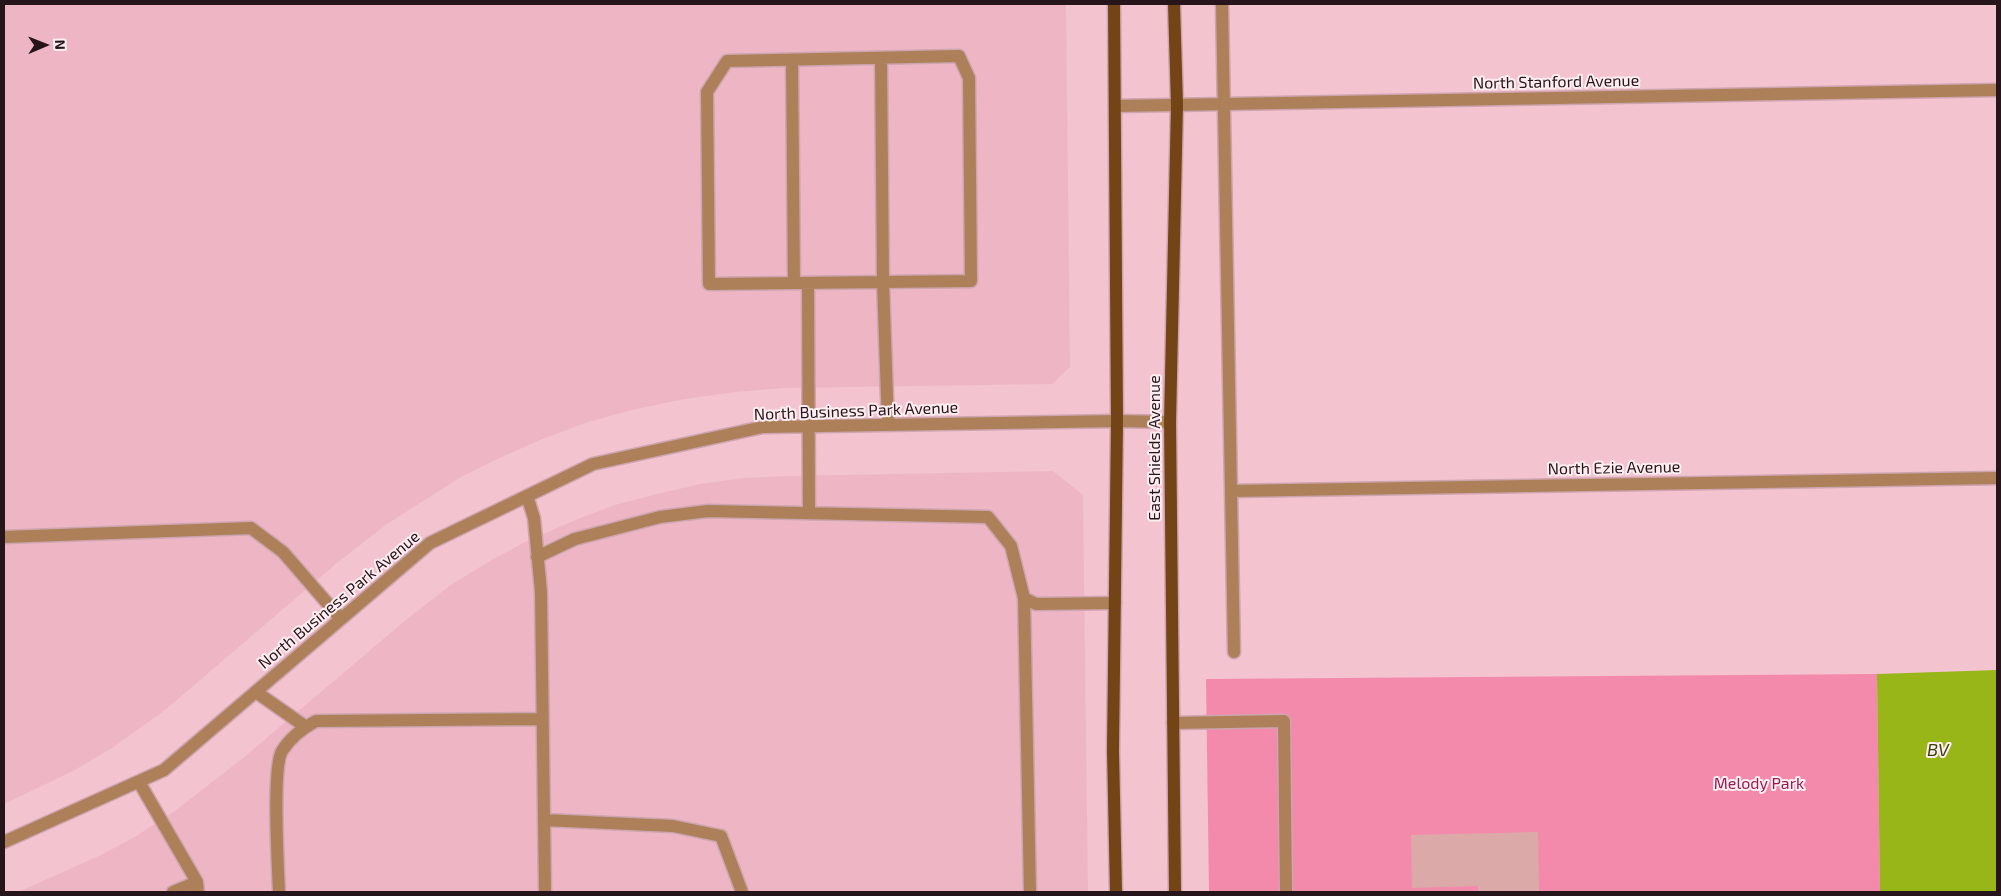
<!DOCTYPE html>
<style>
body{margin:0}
#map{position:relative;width:2001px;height:896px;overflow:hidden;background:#f3c3d0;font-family:"Exo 2",sans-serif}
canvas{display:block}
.frame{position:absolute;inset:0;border:5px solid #26151a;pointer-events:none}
.north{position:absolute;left:20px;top:20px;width:50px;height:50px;-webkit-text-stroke:4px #feeef2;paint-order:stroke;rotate:89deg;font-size:14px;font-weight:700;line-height:20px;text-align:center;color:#26151a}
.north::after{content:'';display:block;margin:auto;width:18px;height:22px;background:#26151a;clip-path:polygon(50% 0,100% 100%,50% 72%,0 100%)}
</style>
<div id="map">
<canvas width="2001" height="896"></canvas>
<div class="frame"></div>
<div class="north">N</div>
</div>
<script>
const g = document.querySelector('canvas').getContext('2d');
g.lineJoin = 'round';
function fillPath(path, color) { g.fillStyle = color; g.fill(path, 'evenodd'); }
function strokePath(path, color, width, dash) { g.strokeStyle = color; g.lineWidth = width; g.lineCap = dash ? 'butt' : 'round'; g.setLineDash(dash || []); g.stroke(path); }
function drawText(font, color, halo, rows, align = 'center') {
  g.font = font + ' "Exo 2",sans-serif'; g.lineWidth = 4; g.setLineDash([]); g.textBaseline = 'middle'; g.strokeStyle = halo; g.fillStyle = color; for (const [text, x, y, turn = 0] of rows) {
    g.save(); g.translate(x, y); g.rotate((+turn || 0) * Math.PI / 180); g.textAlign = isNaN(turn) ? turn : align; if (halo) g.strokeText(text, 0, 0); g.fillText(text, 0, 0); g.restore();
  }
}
fillPath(new Path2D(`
 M4,4H1066L1070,367L1052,384L785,388L735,392L685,399L636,409L588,422L540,440L495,460L461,477L387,524L337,563L165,710L112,748L73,771L4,804Z
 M1053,471L1083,495L1088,892H18L99,856L133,838L175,811L243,758L407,619L451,585L488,562L527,541L573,521L615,505L657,494L700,484L744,478L788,476Z`), '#eeb6c5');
fillPath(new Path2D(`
 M1877,674L1880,892H1209L1206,679Z`), '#f48aab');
fillPath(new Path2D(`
 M1997,670V892H1880L1877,674Z`), '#98b617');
fillPath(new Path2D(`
 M1538,832L1539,892H1478V886L1412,888L1411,835Z`), '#dbaaa8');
const minor = new Path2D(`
 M1222,4L1234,652
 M959,56L969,78L971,281L709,284L707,92L727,61Z
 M881,58L883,282L888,425
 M792,60L794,283
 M1116,106L1997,90
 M808,283L809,513
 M1232,491L1997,478
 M527,496L534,518L541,592L545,892
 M4,537L251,528L283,552L341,619
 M537,557L575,539L660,517L708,511L988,517L1011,546L1024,598L1036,604L1115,603
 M1024,598L1030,892
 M256,692L306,727
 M1173,723L1284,721L1286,892
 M139,782L197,882L198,892
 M544,820L673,826L721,836L742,892
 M4,842L164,770L430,543L593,464L763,427L1117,421L1170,422
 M173,892L197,882
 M279,892C278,867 272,768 282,751C290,738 303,728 316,721L542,719`);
const major = new Path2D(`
 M1114,4L1117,421L1113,750L1116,892
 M1174,4L1177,105L1170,422L1175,892`);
strokePath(minor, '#cea4af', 15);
strokePath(major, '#cea4af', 15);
strokePath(minor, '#ad805a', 12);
strokePath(major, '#724416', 12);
drawText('16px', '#26151a', '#feeef2', [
 ["North Stanford Avenue",1556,82,-1],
 ["North Business Park Avenue",856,411,-2],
 ["East Shields Avenue",1155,448,-90],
 ["North Ezie Avenue",1614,468,-1],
 ["North Business Park Avenue",339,600,-40]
]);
drawText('16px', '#961d50', '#feeef2', [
 ["Melody Park",1759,784]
]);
drawText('italic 18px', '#364208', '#feeef2', [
 ["BV",1938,750]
]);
</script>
